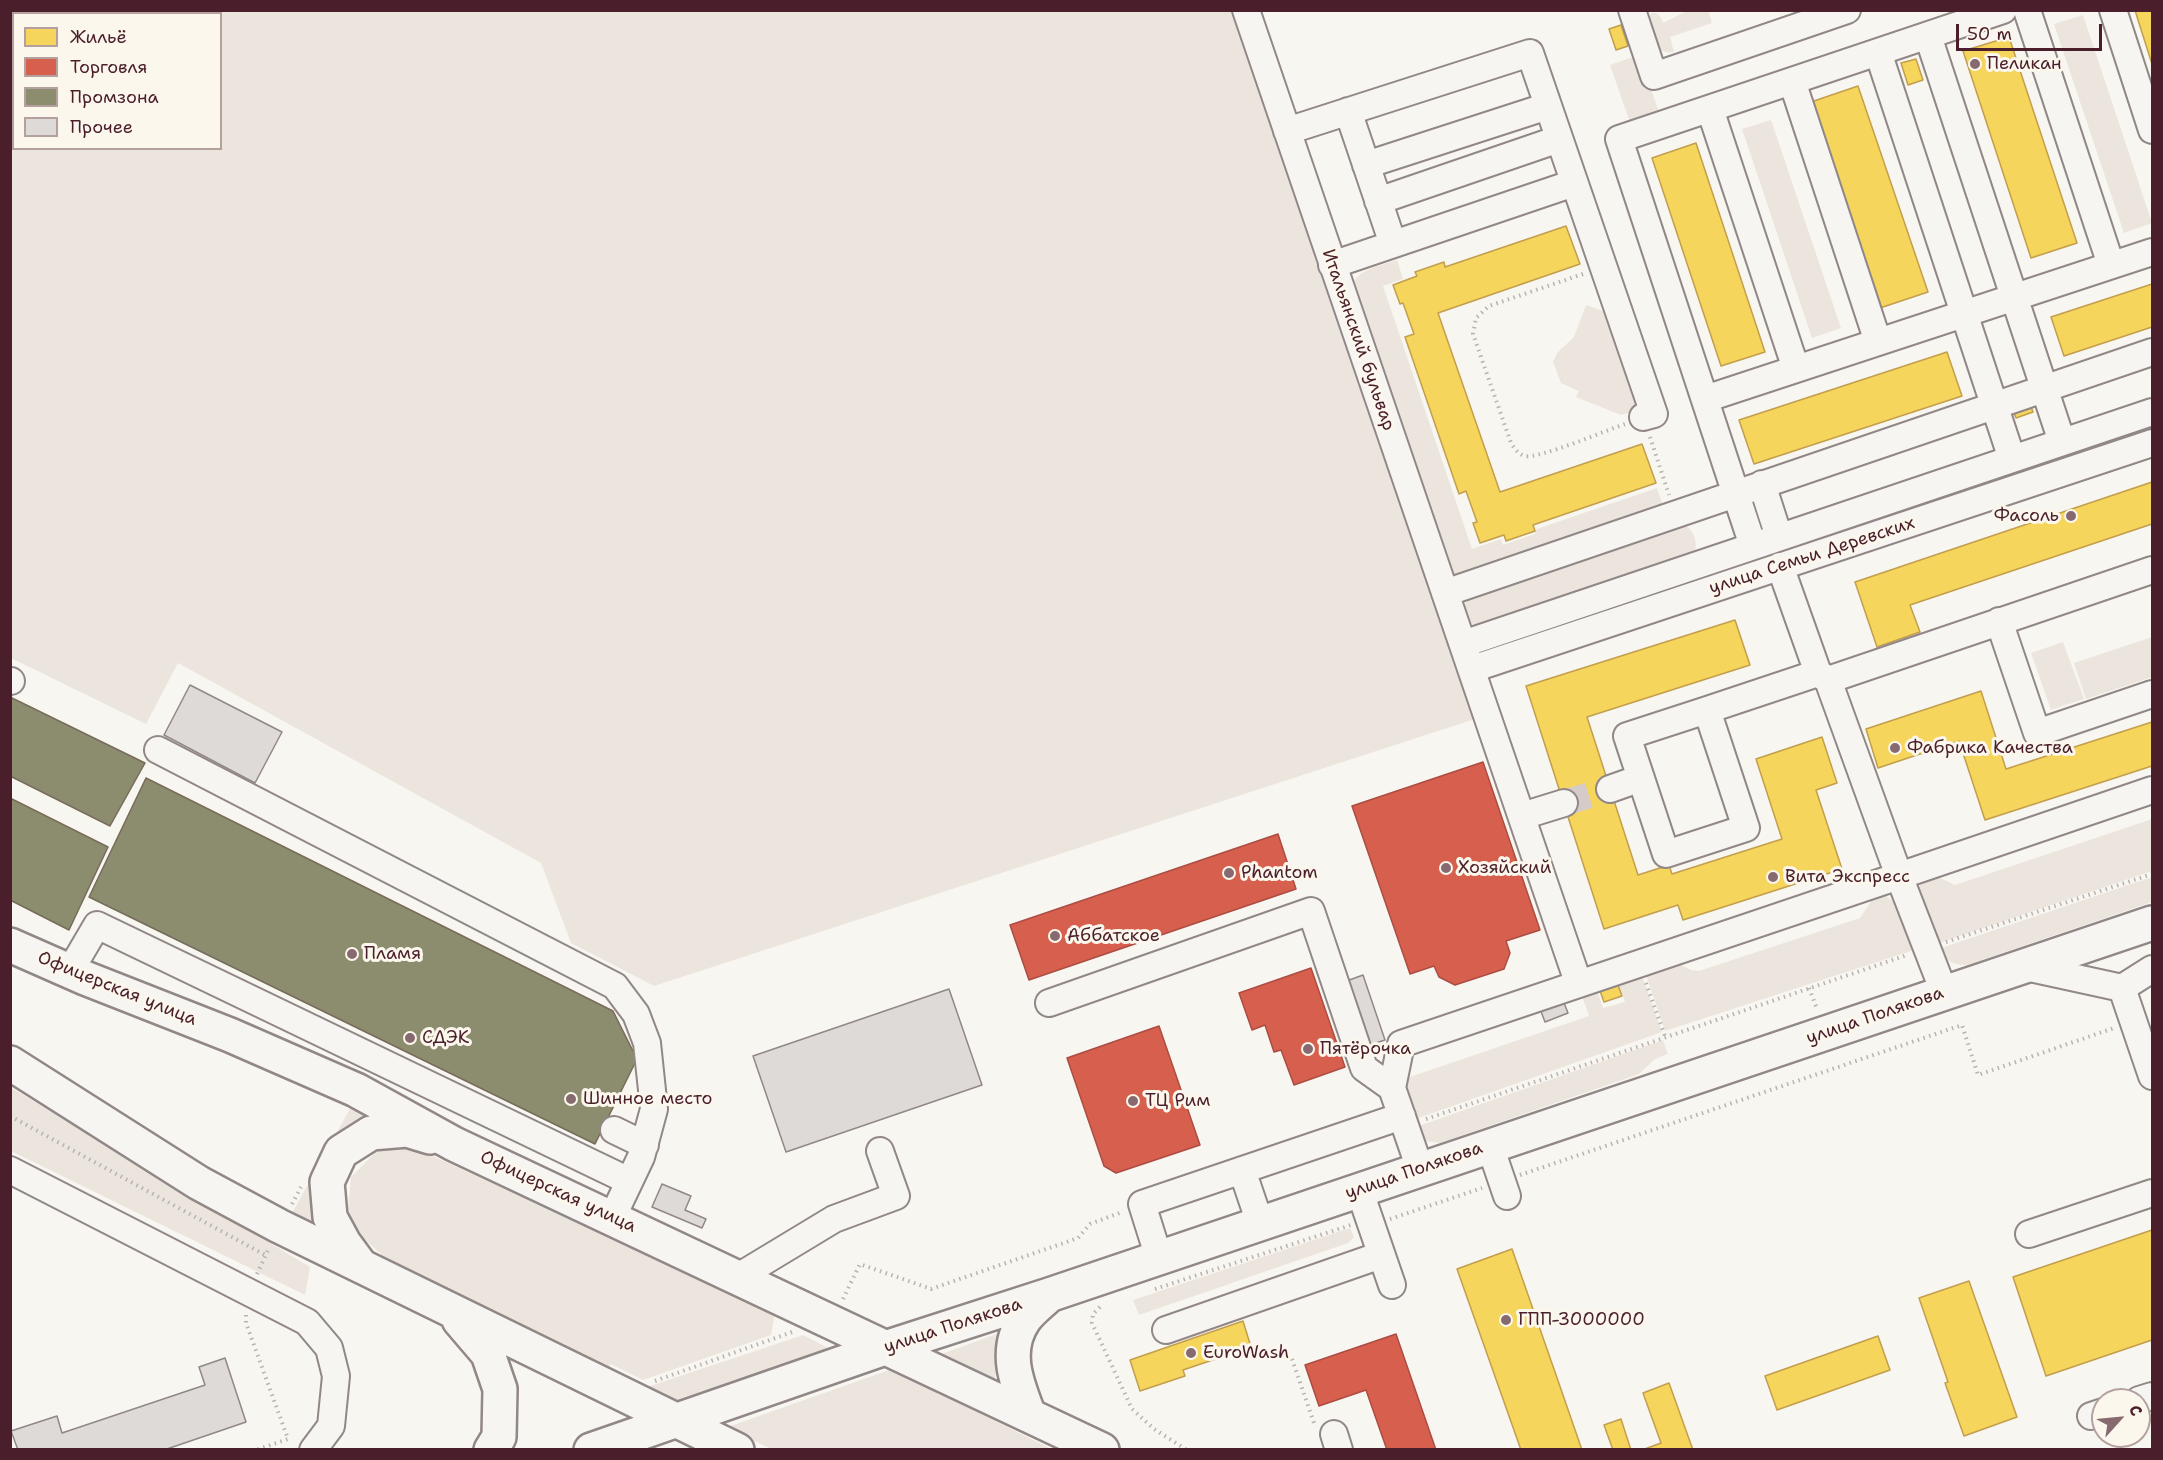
<!DOCTYPE html>
<meta charset="utf-8">
<style>
body{margin:0}
#map{position:relative;width:2163px;height:1460px;overflow:hidden;background:#f8f6f0;font-family:"Shantell Sans",sans-serif}
canvas{display:block}
.frame{position:absolute;inset:0;border:12px solid #4a1f2b;pointer-events:none}
.legend{position:absolute;left:12px;top:12px;width:210px;height:138px;box-sizing:border-box;background:#fbf7ec;border:2px solid #b4a19f;margin:0;padding:8px 10px;list-style:none;font-size:18px;color:#4a1f2b}
.legend li{display:flex;align-items:center;gap:12px;height:30px}
.legend b{width:30px;border:2px solid #b4a19f}
.north{position:absolute;left:2091px;top:1388px;width:60px;height:60px;box-sizing:border-box;background:#fbf7ec;border:2px solid #b4a19f;border-radius:50%;rotate:63deg;font-size:16px;font-weight:700;line-height:24px;text-align:center;color:#4a1f2b}
.north::after{content:'';display:block;margin:auto;width:21px;height:27px;background:#876a70;clip-path:polygon(50% 0,100% 100%,50% 72%,0 100%)}
.scale{position:absolute;left:1956px;top:24px;width:146px;height:27px;box-sizing:border-box;border:3px solid #4a1f2b;border-top:0;padding-left:8px;font-size:18px;line-height:21px;white-space:nowrap;color:#4a1f2b;-webkit-text-stroke:4px #fbf7ec;paint-order:stroke}
</style>
<div id="map">
<canvas width="2163" height="1460"></canvas>
<div class="frame"></div>
<ul class="legend">
<li><b style="height:16px;background:#f6d55c"></b>Жильё</li>
<li><b style="height:16px;background:#d6604d"></b>Торговля</li>
<li><b style="height:16px;background:#8c8c6e"></b>Промзона</li>
<li><b style="height:16px;background:#dedad7"></b>Прочее</li>
</ul>
<div class="north">С</div>
<div class="scale">50 m</div>
</div>
<script>
const g = document.querySelector('canvas').getContext('2d');
g.lineJoin = 'round';
function fillPath(path, color) { g.fillStyle = color; g.fill(path, 'evenodd'); }
function strokePath(path, color, width, dash) { g.strokeStyle = color; g.lineWidth = width; g.lineCap = dash ? 'butt' : 'round'; g.setLineDash(dash || []); g.stroke(path); }
function drawText(font, color, halo, rows, align = 'center') {
  g.font = font + ' "Shantell Sans",sans-serif'; g.lineWidth = 6; g.setLineDash([]); g.textBaseline = 'middle'; g.strokeStyle = halo; g.fillStyle = color; for (const [text, x, y, turn = 0] of rows) {
    g.save(); g.translate(x, y); g.rotate((+turn || 0) * Math.PI / 180); g.textAlign = isNaN(turn) ? turn : align; if (halo) g.strokeText(text, 0, 0); g.fillText(text, 0, 0); g.restore();
  }
}
fillPath(new Path2D(`
 M1708,10L1712,23L1670,37L1674,52C1655,55 1653,37 1648,22L1651,13H1656L1660,16L1663,23L1687,11Z
 M10,11H1233L1288,162L1478,718L654,986L571,943L541,863L178,663L146,724L11,658ZM14,14H220V148H14Z
 M2083,15L2152,223L2124,233L2054,24Z
 M1639,55L1661,118L1632,128L1610,65Z
 M1771,120L1841,328L1812,338L1742,129Z
 M1397,260L1403,279L1383,286L1472,549L1501,539L1503,545L1535,534L1534,530L1657,488L1664,509L1464,576L1454,575L1450,571L1352,284C1361,268 1381,266 1397,260Z
 M1586,305L1603,311L1637,410L1621,415L1576,397L1579,391L1561,383L1553,362L1557,353L1574,337Z
 M1682,524C1696,531 1698,542 1694,556L1478,628C1468,622 1466,617 1464,605L1474,592Z
 M2152,637V677L2086,699L2074,663Z
 M2063,642L2084,699L2051,710L2031,653Z
 M2152,819V871L1939,943L1920,897L1918,889L1924,877L1936,876L1955,885Z
 M2152,877V902L1967,965C1954,966 1945,961 1941,948Z
 M1884,895C1902,903 1907,933 1914,950L1665,1031L1644,969L1675,962L1691,970L1699,971L1860,918L1872,900Z
 M1640,970L1662,1032L1413,1120L1401,1082L1404,1079L1589,1016L1580,990L1595,985L1603,1008L1625,1002L1617,978Z
 M1663,1040L1668,1054L1655,1059L1639,1074L1440,1143L1424,1141L1416,1127Z
 M10,1087L310,1267L305,1295L11,1151Z
 M353,1103L386,1120L363,1130L317,1228L291,1215Z
 M400,1146L424,1152L775,1313L771,1335L643,1380L611,1364L606,1372L383,1256L361,1236L348,1209L351,1177L376,1152Z
 M1350,1228L1354,1237L1348,1243L1139,1315L1133,1300Z
 M1010,1329L1000,1356L994,1382L939,1355Z
 M803,1335L830,1349L666,1403L646,1393L650,1386Z
 M892,1369L1051,1449H772L725,1428Z`), '#ece5de');
const homes = new Path2D(`
 M2135,10H2152V64L2138,20Z
 M1621,25L1628,46L1616,50L1609,29Z
 M2009,37L2077,243L2031,258L1963,51Z
 M1916,59L1923,80L1908,85L1901,63Z
 M1858,86L1928,292L1880,308L1811,102Z
 M1696,143L1765,352L1721,366L1652,158Z
 M1566,226L1580,264L1438,313L1500,492L1642,444L1656,483L1533,525L1535,531L1506,541L1504,535L1480,543L1473,523L1477,522L1466,491L1459,494L1405,337L1414,334L1403,303L1400,304L1393,285L1417,276L1415,272L1444,262L1445,267Z
 M2152,284V327L2064,356L2051,317Z
 M1947,352L1962,396L1754,464L1739,420Z
 M2029,402L2033,412L2016,418L2012,408Z
 M2152,482V524L1910,605L1920,632L1877,647L1855,582Z
 M1735,620L1750,665L1587,717L1638,875L1669,865L1672,874L1782,839L1756,759L1822,737L1837,783L1816,790L1842,869L1683,920L1678,905L1604,929L1526,686Z
 M1981,691L2006,769L2152,722V766L1985,820L1959,741L1878,768L1866,729Z
 M1617,982L1622,996L1604,1002L1599,988Z
 M2152,1230V1340L2046,1376L2013,1277Z
 M1512,1249L1555,1372L1582,1450H1521L1457,1269Z
 M1969,1281L2017,1417L1964,1436L1945,1383L1948,1382L1919,1298Z
 M1243,1321L1251,1347L1183,1370L1185,1376L1140,1391L1130,1360Z
 M1878,1336L1890,1370L1777,1410L1765,1376Z
 M1669,1383L1693,1450H1642L1661,1443L1643,1393Z
 M1621,1419L1631,1450H1613L1604,1425Z`);
fillPath(homes, '#f6d55c');
strokePath(homes, '#c29e4d', 1.5);
const shops = new Path2D(`
 M1483,762L1540,930L1506,941L1510,953L1504,969L1455,985L1439,977L1434,966L1410,974L1352,806Z
 M1278,834L1296,889L1029,980L1010,925Z
 M1311,968L1345,1067L1294,1085L1281,1050L1274,1052L1265,1025L1252,1030L1239,993Z
 M1159,1026L1200,1145L1116,1173L1104,1166L1067,1058Z
 M1396,1334L1436,1450H1387L1366,1390L1319,1406L1305,1365Z`);
fillPath(shops, '#d6604d');
strokePath(shops, '#ac4c43', 1.5);
const industry = new Path2D(`
 M10,697L145,763L110,826L10,776Z
 M146,778L613,1011L637,1059L595,1144L89,897Z
 M10,798L108,847L69,930L10,900Z`);
fillPath(industry, '#8c8c6e');
strokePath(industry, '#786b5a', 1.5);
const building = new Path2D(`
 M190,685L282,732L255,783L164,735Z
 M1363,975L1385,1040L1367,1046L1344,982Z
 M949,989L982,1085L786,1152L753,1056Z
 M1562,998L1568,1013L1545,1022L1539,1006Z
 M662,1184L691,1196L685,1210L706,1219L702,1228L652,1207Z
 M225,1358L246,1422L164,1450H18L11,1431L57,1416L62,1433L205,1385L199,1367Z`);
fillPath(building, '#dedad7');
strokePath(building, '#918787', 1.5);
strokePath(new Path2D(`
 M1564,803L1610,789`), '#d5cbc9', 26, [26, 13]);
const minor = new Path2D(`
 M1246,10L1578,982
 M1632,10L1654,76L1847,10
 M2027,10L2111,265
 M2113,10L2152,130
 M95,14L104,10
 M1928,36L2062,442
 M10,41L14,40
 M1878,52L2012,459
 M1792,81L1878,342
 M1710,109L1796,369
 M1348,111L1393,244
 M1287,131L1530,53L1654,414L1643,417
 M1366,165L1548,106
 M1378,201L1559,139
 M1332,265L1574,183
 M1705,399L2152,252
 M1762,484L1779,537
 M1753,546L1619,139L2003,10
 M1780,566L1818,673
 M1445,593L2152,352
 M1999,621L2037,733L2152,694
 M1463,644L2152,412
 M1472,669L2152,443
 M1828,680L2152,570
 M10,681H11
 M1707,710L1818,673L1828,680L1899,876L2152,790
 M1707,710L1746,828L1666,854L1627,736Z
 M158,750L615,986L636,1014L647,1043L654,1109L641,1157L612,1218
 M1610,789L1641,778
 M1522,816L1564,803
 M2021,966L2122,988L2152,969
 M70,971L97,925L629,1181
 M2122,988L2152,1076
 M1049,1003L1311,911L1364,1068L1392,1088
 M614,1130L645,1145
 M1490,1146L1507,1196
 M1420,1169L1392,1088L1401,1044L1899,876L1944,992
 M10,1170L307,1322L329,1348L336,1376L331,1426L313,1450
 M1242,1170L1260,1223
 M1359,1189L1392,1285
 M2029,1234L2152,1193
 M1159,1258L1142,1204L1402,1116
 M738,1277L834,1219L896,1196L880,1151
 M1166,1330L1381,1255
 M2139,1400L2152,1396
 M2091,1416L2103,1412
 M1334,1434L1339,1450`);
const major = new Path2D(`
 M10,945L85,978L230,1035L356,1090L454,1144L1102,1450
 M10,1063L199,1183L279,1226L737,1450
 M361,1266L344,1243L330,1217L327,1182L341,1152L371,1133L407,1130L430,1137
 M459,1320L488,1354L500,1389L499,1437L491,1450
 M1029,1415C1017,1384 1003,1351 1024,1320C1030,1311 1040,1304 1048,1296
 M591,1450L888,1347L1049,1295L2152,923`);
strokePath(minor, '#918787', 30);
strokePath(major, '#918787', 38);
strokePath(new Path2D(`
 M1583,274L1489,306L1476,318L1473,334L1511,443C1515,449 1518,454 1525,456C1539,459 1607,430 1625,424
 M1650,437L1669,495
 M1946,942L2152,874
 M1646,983L1665,1036
 M1809,988L1817,1009
 M10,1116L265,1255
 M1426,1119L1907,955
 M1520,1175L1962,1025L1978,1075L2114,1028
 M292,1204L301,1187
 M1390,1219L1482,1188
 M257,1274L269,1248
 M1155,1289L1351,1225
 M843,1299L860,1264L931,1289L1078,1238L1090,1224L1122,1212
 M1100,1307L1093,1314L1092,1323L1132,1409L1154,1429L1187,1450
 M246,1315V1323L288,1439L256,1450
 M1292,1359L1315,1426
 M655,1381L792,1332`), '#b8b3b1', 4, [1.5, 4.5]);
strokePath(minor, '#f6f5f1', 26);
strokePath(major, '#f6f5f1', 33);
for (const [x, y, r, color] of [
 [1975,64,6,"#876a70"],
 [2071,516,6,"#876a70"],
 [1895,748,6,"#876a70"],
 [1446,868,6,"#876a70"],
 [1229,873,6,"#876a70"],
 [1773,877,6,"#876a70"],
 [1055,936,6,"#876a70"],
 [352,954,6,"#876a70"],
 [410,1038,6,"#876a70"],
 [1308,1049,6,"#876a70"],
 [571,1099,6,"#876a70"],
 [1133,1101,6,"#876a70"],
 [1506,1320,6,"#876a70"],
 [1191,1353,6,"#876a70"]
]) { const dot = new Path2D(); dot.arc(x, y, r, 0, 2 * Math.PI); g.fillStyle = color; g.fill(dot); strokePath(dot, '#fbf7ec', 2); }
drawText('18px', '#4a1f2b', '#fbf7ec', [
 ["Пеликан",1987,64],
 ["Фасоль",2059,516,"right"],
 ["Фабрика Качества",1907,748],
 ["Хозяйский",1458,868],
 ["Phantom",1241,873],
 ["Вита Экспресс",1785,877],
 ["Аббатское",1067,936],
 ["Пламя",364,954],
 ["СДЭК",422,1038],
 ["Пятёрочка",1320,1049],
 ["Шинное место",583,1099],
 ["ТЦ Рим",1145,1101],
 ["ГПП-3000000",1518,1320],
 ["EuroWash",1203,1353]
], 'left');
drawText('18px', '#4a1f2b', '#fbf7ec', [
 ["Итальянский бульвар",1358,340,71],
 ["улица Семьи Деревских",1812,556,-18],
 ["Офицерская улица",117,989,22],
 ["улица Полякова",1875,1016,-19],
 ["улица Полякова",1414,1171,-19],
 ["Офицерская улица",558,1192,25],
 ["улица Полякова",953,1326,-18]
]);
</script>
